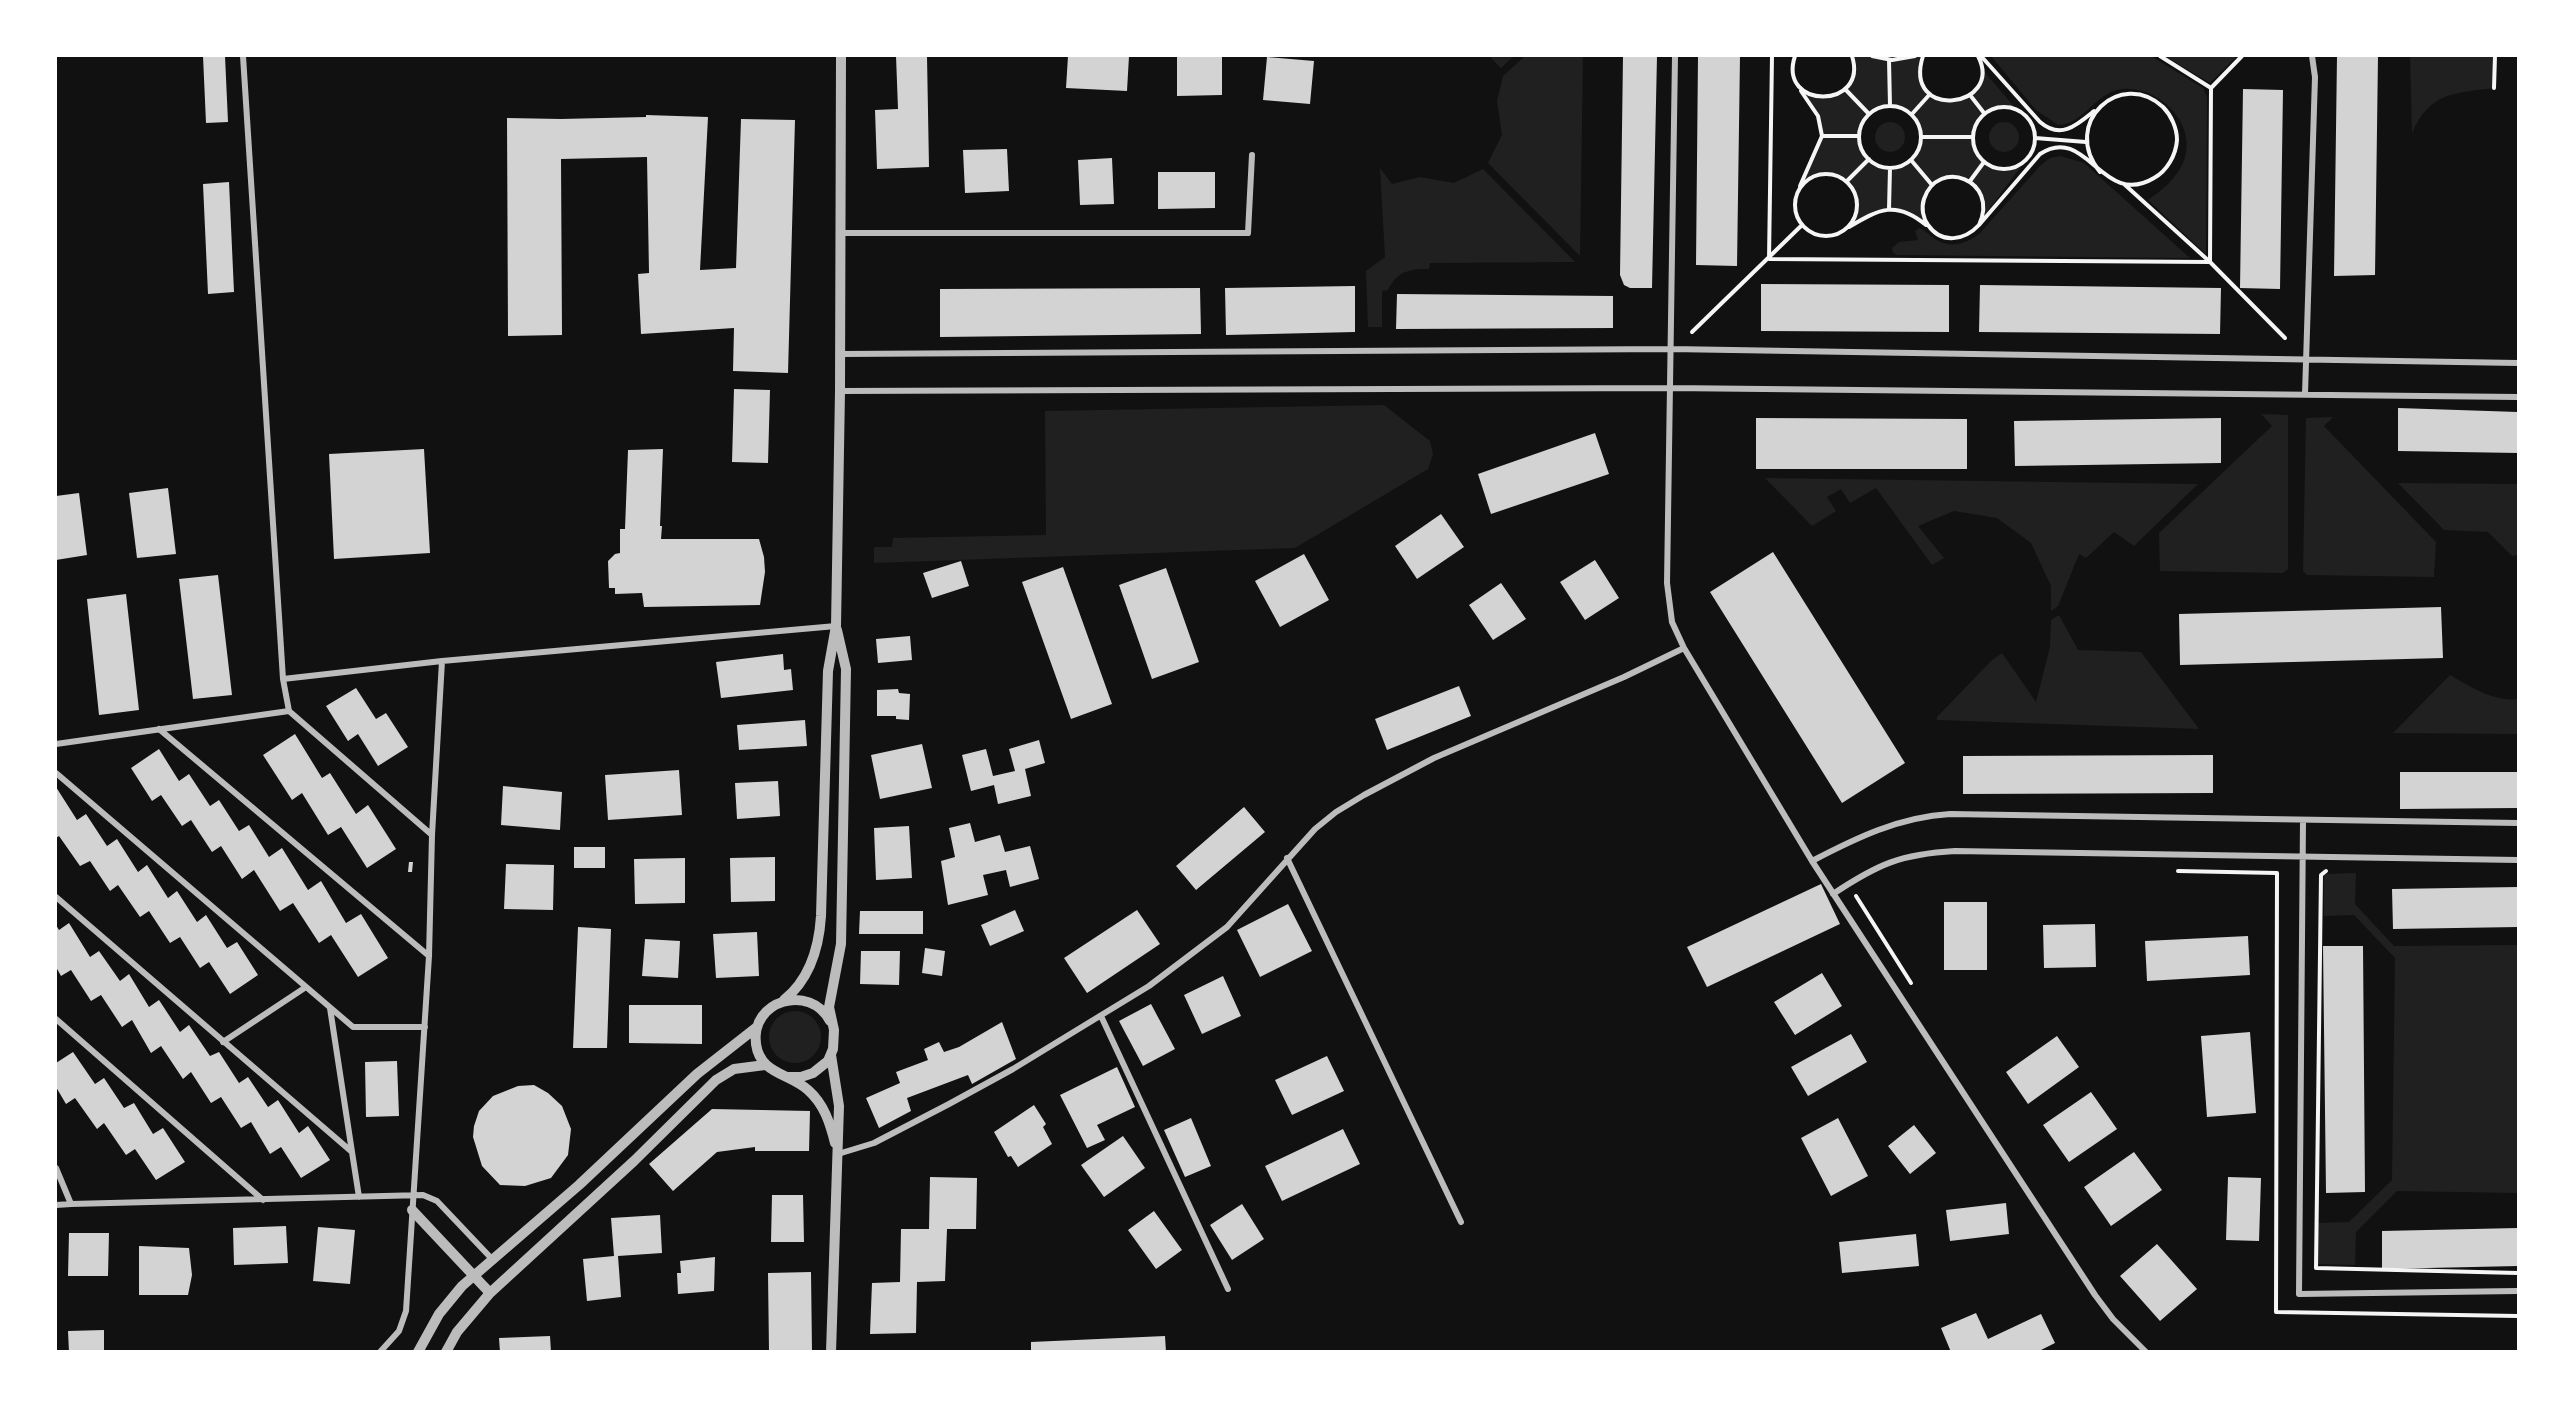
<!DOCTYPE html>
<style>
body{margin:0}
#map{position:relative;width:2574px;height:1407px;overflow:hidden;background:#111;font-family:Ubuntu,sans-serif}
canvas{display:block}
.frame{position:absolute;inset:0;border:57px solid #fff;pointer-events:none}
</style>
<div id="map">
<canvas width="2574" height="1407"></canvas>
<div class="frame"></div>
</div>
<script>
const g = document.querySelector('canvas').getContext('2d');
g.lineJoin = 'round';
function fillPath(path, color) { g.fillStyle = color; g.fill(path, 'evenodd'); }
function strokePath(path, color, width, dash) { g.strokeStyle = color; g.lineWidth = width; g.lineCap = dash ? 'butt' : 'round'; g.setLineDash(dash || []); g.stroke(path); }
fillPath(new Path2D(`
 M1489,56H1514L1501,68Z
 M1525,56H1583L1580,256L1488,163L1502,135L1497,101L1503,76Z
 M1852,56H1872L1889,60L1923,56C1907,105 1976,118 1982,69L2017,110C2009,106 1999,106 1990,110C1949,129 1987,195 2029,156L1984,216C1988,166 1925,168 1923,204C1922,210 1925,217 1926,223L1898,210L1873,213L1845,229C1877,193 1829,152 1799,190L1821,142V121L1802,89C1828,108 1862,87 1852,56ZM1890,106C1911,109 1928,126 1919,148C1916,157 1909,164 1900,167C1858,180 1840,112 1890,106Z
 M1991,56H2151L2203,88L2207,97L2206,254L2148,200C2162,190 2175,180 2183,163C2198,128 2165,91 2130,89C2097,86 2086,125 2058,125L2036,110Z
 M2165,56H2237L2210,83Z
 M2410,56H2495L2494,88C2454,93 2430,92 2412,133Z
 M1989 137a15 15 0 1 1 30 0a15 15 0 1 1-30 0Z
 M1875 137a15 15 0 1 1 30 0a15 15 0 1 1-30 0Z
 M2060,156L2084,163L2190,258L1897,255L1893,253L1892,248L1899,242L1918,240L1915,231L1919,228C1925,230 1929,235 1935,239C1949,249 1968,244 1980,233L2040,166L2050,158Z
 M1380,168L1392,184L1420,177L1454,183L1483,169L1575,262L1430,263L1429,269C1410,269 1397,271 1388,290L1382,291V327H1368L1366,271L1385,257Z
 M1384,405L1430,441L1433,454L1428,469L1295,548L874,563V547H892L893,538L1046,535L1045,411Z
 M2261,414L2288,415V569L2283,573L2160,571L2159,533L2272,426Z
 M2333,417L2324,426L2436,542L2434,577L2307,575L2303,571L2306,418Z
 M1765,478L2198,484L2134,546L2114,532L2086,558L2079,554L2058,606L2051,611V586L2031,543L1997,518L1954,511L1918,526L1944,558L1932,565L1876,488L1850,503L1841,489L1827,497L1836,511L1812,526Z
 M2398,483L2518,484V555L2512,556L2488,532L2444,530Z
 M2059,615L2078,650L2141,652L2199,729L1937,720V717L1992,660L2002,653L2036,702L2050,647L2051,620Z
 M2450,675C2471,687 2494,702 2518,699V734L2393,733Z
 M2356,873L2355,904L2394,946L2518,945V1193L2397,1191L2356,1232L2355,1265L2318,1264V1223L2349,1222L2392,1180L2395,958L2354,915L2324,916V874Z
 M769 1037a26 26 0 1 1 52 0a26 26 0 1 1-52 0Z`), '#202020');
fillPath(new Path2D(`
 M203,56H225L228,122L206,123Z
 M896,56H927L929,167L877,169L875,110L898,109Z
 M1068,56H1129L1127,91L1066,88Z
 M1177,56H1222V95L1177,96Z
 M1623,56H1657L1652,288H1630L1624,285L1620,275Z
 M1698,56H1740L1737,266L1696,265Z
 M2337,56H2378L2375,275L2334,276Z
 M1267,57L1314,61L1310,104L1263,100Z
 M2243,89L2283,90L2280,289L2240,288Z
 M646,115L708,117L700,270L736,268L741,119L795,120L788,373L733,371L734,328L641,334L638,274L649,273L647,157L561,159L562,335L508,336L507,118L561,119L646,117Z
 M1007,149L1009,191L965,193L963,150Z
 M1112,158L1114,204L1080,205L1078,160Z
 M1158,172H1215V208L1158,209Z
 M229,182L234,292L208,294L203,184Z
 M1761,284L1949,285V332L1761,331Z
 M1980,285L2221,288L2220,334L1979,332Z
 M1355,286V332L1226,335L1225,288Z
 M1200,288L1201,334L940,337V289Z
 M1397,294L1613,296V328L1396,329Z
 M734,389L770,390L768,463L732,462Z
 M2398,408L2518,412V453L2398,451Z
 M1756,418L1967,419V469H1756Z
 M2221,418V463L2015,466L2014,421Z
 M1595,433L1609,474L1491,514L1478,474Z
 M424,449L430,553L334,559L329,454Z
 M663,449L660,526H662L661,539H759L764,557L765,572L760,605L644,607L642,593L615,594V588H609L608,561L615,554L620,553V529H625L628,450Z
 M168,488L176,554L137,558L129,493Z
 M79,493L87,555L56,560V496Z
 M1441,514L1464,547L1417,579L1395,546Z
 M1773,552L1905,763L1842,803L1710,592Z
 M1304,554L1329,600L1280,627L1255,581Z
 M1595,560L1619,598L1585,620L1560,582Z
 M961,561L969,586L932,598L923,573Z
 M1063,567L1112,704L1071,719L1022,582Z
 M1166,568L1199,662L1152,679L1119,585Z
 M218,575L232,695L193,699L179,579Z
 M1501,583L1526,619L1493,640L1469,605Z
 M126,594L139,710L99,715L87,599Z
 M2441,607L2443,658L2180,665L2179,614Z
 M910,636L912,660L878,663L876,639Z
 M783,654L784,670L791,669L793,690L721,698L716,662Z
 M1459,686L1471,716L1387,750L1375,719Z
 M356,688L376,719L386,713L408,747L378,766L358,734L348,741L326,706Z
 M898,689L899,693L910,694L909,720L896,719V716H877V690Z
 M805,720L807,746L739,750L737,725Z
 M295,734L322,778L330,773L356,814L368,805L396,849L367,868L341,827L328,835L302,793L292,800L263,755Z
 M1039,740L1045,763L1025,769L1031,796L998,804L994,785L971,791L962,755L986,749L993,776L1015,771L1009,749Z
 M922,744L932,788L880,799L871,755Z
 M159,749L179,781L189,774L210,806L219,800L239,831L249,825L269,857L282,848L308,890L321,881L346,923L361,914L388,958L358,977L331,935L319,943L293,903L280,911L254,870L242,879L221,846L212,852L191,820L182,826L161,795L152,801L131,768Z
 M2213,755V793L1963,794V756Z
 M679,770L682,815L608,820L605,775Z
 M2400,772H2518V808L2400,809Z
 M778,781L780,816L737,819L735,783Z
 M503,786L562,792L560,830L501,825Z
 M56,787L77,820L86,814L107,846L117,839L138,872L147,865L168,898L177,891L197,922L206,915L227,948L237,942L258,975L230,994L209,962L200,968L180,937L170,943L149,911L140,917L118,885L110,891L90,861L80,866L59,836L56,838Z
 M1244,807L1265,832L1196,890L1176,866Z
 M970,823L975,842L1000,835L1005,852L1030,846L1039,879L1010,887L1006,870L983,875L988,895L948,905L941,861L955,857L949,828Z
 M909,826L912,878L876,880L874,828Z
 M574,847H605V868H574Z
 M775,857V901L731,902L730,858Z
 M685,858V903L635,904L634,859Z
 M409,862H413L412,872H408Z
 M506,864L554,865L553,910L504,909Z
 M1821,884L1840,924L1707,987L1687,947Z
 M2518,887V927L2393,929L2392,889Z
 M1944,902H1987V970H1944Z
 M1288,904L1312,951L1260,977L1237,930Z
 M1015,910L1024,931L990,946L981,925Z
 M1137,910L1160,944L1087,993L1064,958Z
 M860,911H923V934H859Z
 M69,923L90,957L99,951L120,981L129,974L149,1007L159,1000L180,1032L189,1025L210,1056L219,1052L239,1083L248,1077L268,1107L278,1100L299,1133L308,1126L330,1160L301,1178L281,1147L270,1154L251,1122L241,1128L221,1097L211,1103L191,1072L183,1079L161,1046L151,1053L132,1020L122,1027L101,995L91,1001L71,970L61,976L56,967V925L59,930Z
 M2095,924L2096,967L2044,968L2043,925Z
 M578,927L611,929L607,1048H573Z
 M757,932L759,976L716,978L713,934Z
 M2248,936L2250,975L2147,981L2145,941Z
 M645,939L680,941L678,978L642,976Z
 M2323,946H2363L2365,1192L2326,1193Z
 M925,948L945,951L942,976L922,973Z
 M861,951H900L899,985L860,984Z
 M1822,973L1842,1006L1795,1035L1774,1002Z
 M1223,976L1241,1016L1202,1034L1184,995Z
 M1151,1004L1175,1049L1143,1066L1119,1021Z
 M629,1005H702V1044L629,1043Z
 M1002,1022L1016,1059L972,1084L968,1075L907,1098L911,1111L879,1128L866,1098L900,1083L896,1072L928,1060L924,1049L939,1042L944,1052L959,1047Z
 M2250,1032L2256,1113L2207,1117L2201,1036Z
 M1851,1034L1867,1062L1808,1096L1791,1067Z
 M2057,1036L2079,1067L2028,1104L2006,1072Z
 M73,1052L95,1084L104,1078L124,1108L134,1103L153,1134L163,1128L185,1162L156,1180L135,1149L126,1155L104,1123L97,1129L75,1098L66,1104L56,1087V1063Z
 M1327,1056L1344,1091L1292,1115L1275,1080Z
 M397,1061L399,1116L366,1117L365,1062Z
 M1117,1067L1135,1107L1097,1125L1105,1140L1087,1148L1060,1095Z
 M534,1085L548,1093L562,1106L571,1129L568,1155L551,1178L525,1186L500,1185L482,1166L473,1137L474,1126L479,1111L493,1096L518,1086Z
 M2091,1092L2117,1129L2069,1162L2043,1125Z
 M1034,1105L1046,1124L1043,1127L1052,1144L1018,1167L1011,1156L1008,1157L994,1132Z
 M712,1109L810,1111L809,1151H755V1147L717,1152L673,1191L649,1164Z
 M1191,1118L1211,1166L1185,1177L1164,1130Z
 M1838,1118L1868,1176L1831,1196L1801,1138Z
 M1914,1125L1936,1153L1910,1174L1888,1146Z
 M1343,1129L1360,1164L1282,1201L1265,1166Z
 M1123,1136L1145,1168L1104,1197L1081,1165Z
 M2134,1152L2162,1190L2111,1226L2084,1187Z
 M930,1177L977,1178L976,1229H947L945,1281L917,1282L916,1333L870,1334L872,1283L900,1282L901,1229H929Z
 M2228,1177L2261,1178L2259,1241L2226,1240Z
 M772,1195H803L804,1242H771Z
 M2006,1203L2009,1234L1950,1241L1946,1210Z
 M1242,1204L1264,1239L1232,1260L1210,1225Z
 M1154,1211L1182,1250L1156,1269L1128,1230Z
 M660,1215L662,1253L618,1256L621,1297L587,1301L583,1259L614,1256L611,1218Z
 M286,1226L288,1263L234,1265L233,1228Z
 M318,1227L355,1230L350,1284L313,1281Z
 M2518,1228V1266L2382,1269V1231Z
 M69,1233H109L108,1276H68Z
 M1916,1234L1919,1266L1842,1273L1839,1242Z
 M2157,1244L2197,1289L2160,1321L2120,1276Z
 M139,1246L189,1248L192,1275L188,1295H139Z
 M715,1257L714,1291L678,1294L677,1273H681L680,1261Z
 M811,1272L812,1352H769L768,1273Z
 M1976,1313L1988,1339L2041,1314L2055,1343L2037,1352H1951L1941,1328Z
 M104,1330V1352H69L68,1331Z
 M550,1336L551,1352H500L499,1338Z
 M1165,1336L1166,1352H1031V1342Z`), '#d3d3d3');
strokePath(new Path2D(`
 M1795,56C1777,110 1869,110 1852,56
 M1872,56L1892,60L1915,56
 M1923,56C1902,122 2005,108 1978,56
 M1981,56L2040,122C2061,140 2077,125 2094,111
 M2160,56L2211,88L2242,56
 M1889,60L1890,106
 M2494,88L2495,56
 M1845,89L1869,114
 M1970,95L1984,113
 M1859 137a31 31 0 1 1 62 0a31 31 0 1 1-62 0Z
 M1973 138a31 31 0 1 1 62 0a31 31 0 1 1-62 0Z
 M1912,114L1930,94
 M1822,136H1859
 M1922,137H1972
 M2035,138L2086,142
 M1911,160L1932,185
 M1795 205a31 31 0 1 1 62 0a31 31 0 1 1-62 0Z
 M1847,181L1869,159
 M1970,181L1984,162
 M2124,184L2210,262L2285,338
 M1800,186L1822,136L1818,116L1801,91
 M1889,209L1890,168
 M1979,225C2000,180 1938,157 1924,199C1921,208 1923,218 1928,225C1942,245 1965,240 1979,225L2040,154C2087,123 2102,209 2154,178C2167,171 2176,155 2177,140C2177,128 2171,115 2163,107C2121,68 2060,123 2100,172
 M1849,227C1879,209 1896,200 1926,225
 M1769,259L2210,262
 M1769,259L1772,56
 M2210,261L2211,88
 M1692,332L1802,225
 M2178,871L2277,873L2276,1312L2518,1316
 M2326,871L2321,875L2316,1268L2518,1273
 M1856,896L1911,983`), '#f5f5f5', 4);
strokePath(new Path2D(`
 M243,56L283,679L289,711
 M1675,56L1667,583L1672,622L1684,648L1812,861L2095,1295L2113,1319L2146,1352
 M840,233H1248L1252,155
 M840,354L1671,349L2518,363
 M840,391L1670,388L2518,397
 M2305,394L2315,77L2312,56
 M283,679L442,661L836,626
 M289,711L432,835
 M159,729L429,956
 M56,744L289,711
 M56,773L353,1027H425
 M2303,820L2299,1294L2518,1291
 M1287,858L1461,1222
 M1812,861C1856,838 1899,817 1950,814L2518,823
 M1833,894C1878,864 1901,854 1955,851L2518,860
 M56,897L352,1152L359,1197
 M330,1008L352,1152
 M1101,1016L1228,1289
 M56,1019L263,1200
 M223,1042L306,987
 M838,1154L874,1143L949,1104L1013,1069L1149,986L1227,927L1315,829L1336,812L1364,795L1434,758L1624,677L1684,648
 M56,1168L71,1204L423,1195L437,1201L492,1259
 M56,1205L71,1204
 M380,1352L399,1331L406,1311L429,956L432,835L442,661`), '#bcbcbc', 6);
strokePath(new Path2D(`
 M784,1000C810,979 819,948 821,916L828,671L836,626L840,391L841,56
 M830,1021C810,983 750,1000 756,1044C760,1074 789,1073 808,1090C824,1104 830,1123 835,1143
 M831,1055L839,1106L831,1352
 M788,1077H801L813,1073L828,1061L833,1049L834,1030L829,1007L841,944L846,669L837,630
 M412,1210L490,1293
 M418,1352L439,1314L462,1286L579,1185L697,1074L757,1027
 M446,1352L457,1332L490,1293L634,1161L716,1080L734,1069L765,1065`), '#bcbcbc', 10);
</script>
